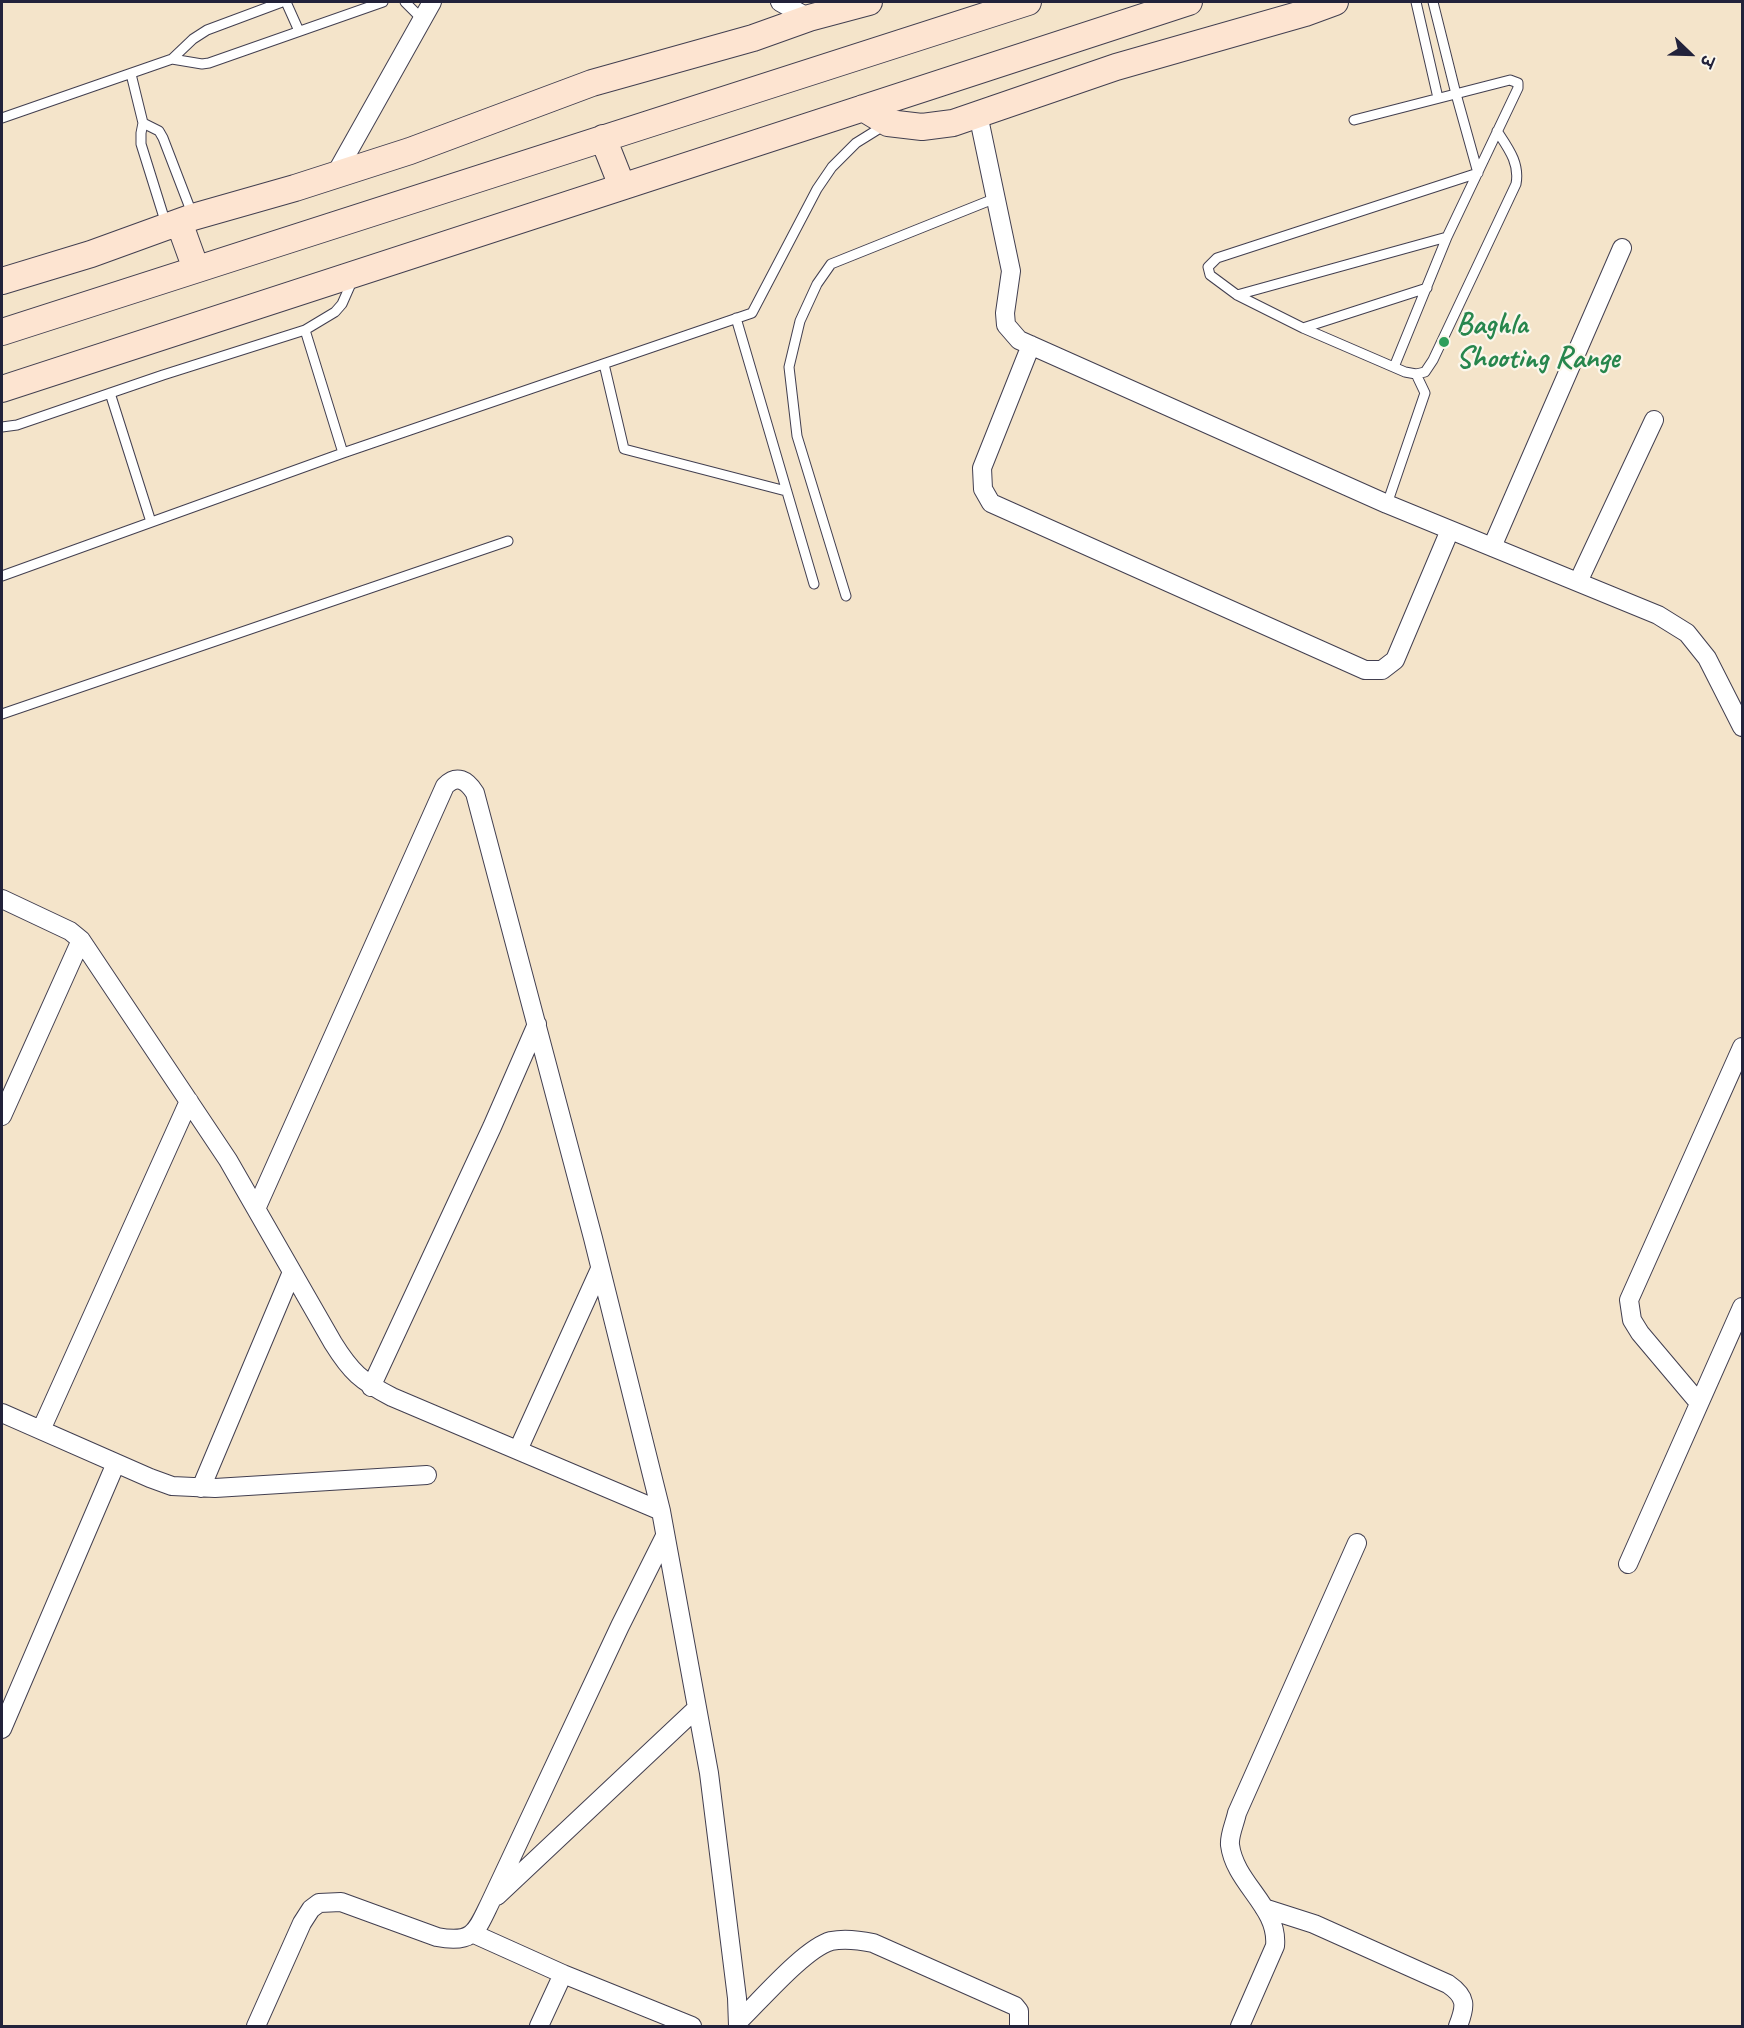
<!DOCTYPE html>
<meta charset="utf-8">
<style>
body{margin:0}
#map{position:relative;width:1744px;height:2028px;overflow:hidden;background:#f4e4ca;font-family:Caveat,"Playpen Sans Deva",sans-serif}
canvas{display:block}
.frame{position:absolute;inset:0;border:3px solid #22223b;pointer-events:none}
.north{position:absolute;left:1660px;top:24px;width:60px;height:60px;-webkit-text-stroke:4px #fbf7ec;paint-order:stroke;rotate:113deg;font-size:16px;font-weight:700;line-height:24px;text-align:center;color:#22223b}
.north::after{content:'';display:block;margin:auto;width:21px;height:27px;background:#22223b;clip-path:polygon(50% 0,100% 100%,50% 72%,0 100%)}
</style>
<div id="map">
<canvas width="1744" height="2028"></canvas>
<div class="frame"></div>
<div class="north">उ</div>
</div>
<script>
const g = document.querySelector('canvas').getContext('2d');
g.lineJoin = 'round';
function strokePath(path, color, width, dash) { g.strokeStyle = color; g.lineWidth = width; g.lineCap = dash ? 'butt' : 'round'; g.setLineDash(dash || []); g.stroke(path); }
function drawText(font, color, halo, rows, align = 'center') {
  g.font = font + ' Caveat,sans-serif'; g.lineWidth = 4.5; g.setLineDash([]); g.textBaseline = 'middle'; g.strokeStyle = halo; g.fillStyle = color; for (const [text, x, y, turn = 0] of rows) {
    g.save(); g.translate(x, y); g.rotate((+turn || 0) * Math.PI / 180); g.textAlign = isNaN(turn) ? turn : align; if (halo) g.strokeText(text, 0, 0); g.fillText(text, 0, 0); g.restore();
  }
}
const lane = new Path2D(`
 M286,2L299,31
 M405,2L422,19
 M1416,2L1438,98
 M1433,2L1456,94L1478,173L1217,258L1208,267L1210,275L1237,295L1303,328L1405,372L1416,374L1425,372L1433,360L1516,184C1520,163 1508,148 1497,131
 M172,59L202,64L209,63L383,2
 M131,74L143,123L141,133V144L166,224
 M2,118L172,59L193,39L207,30L282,2
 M1354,120L1510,80L1518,83V88L1447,237L1394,367
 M143,123L159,131L163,138L193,216
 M1237,295L1447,237
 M736,318L814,584
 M1303,328L1427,288
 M305,330L343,453
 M604,364L624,449L786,491
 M110,393L151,522
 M2,427L17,425L163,375L305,330L335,312L342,304L353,279
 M1387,504L1425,393L1416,374
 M2,576L343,453L752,313L817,189L832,167L856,143L885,125
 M846,596L797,436L789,367L800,321L817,284L831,264L996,198
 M2,714L508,541`);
const street = new Path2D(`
 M780,2L809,18
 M978,114L1011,271L1005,313L1006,325L1019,340L1387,504L1658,615L1687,633L1707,658L1742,727
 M335,175L432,2
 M1031,345L982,468L983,489L991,503L1365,670H1382L1395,660L1450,530
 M1492,547L1622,248
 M1578,582L1654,420
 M2,899L70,931L81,940L228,1160L333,1343C351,1372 361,1381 392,1397L661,1511
 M2,1116L81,940
 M256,1209L445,786C457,774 467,780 475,793L593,1238L661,1511L709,1773L737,1998L738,2026
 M371,1387L492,1127L537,1024
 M1699,1403L1640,1333L1632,1320L1629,1300L1742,1047
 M2,1413L150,1478L172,1486L215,1488L427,1475
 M41,1430L189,1101
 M518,1450L600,1269
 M201,1488L292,1272
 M1628,1564L1742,1307
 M2,1729L116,1463
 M497,1896L697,1708
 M1264,1908L1314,1924L1448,1984C1467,1997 1466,2006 1458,2026
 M474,1934L563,1974L692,2026
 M739,2021C759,2002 805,1948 831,1941C845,1938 859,1940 873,1943L1015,2006L1019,2011V2026
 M256,2026L302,1923L311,1909L319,1903L341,1902L437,1937C473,1944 476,1932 490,1903L620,1626L665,1536
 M539,2026L563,1974
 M1240,2026L1275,1946C1279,1907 1235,1884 1230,1845C1229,1835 1235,1823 1237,1813L1357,1543`);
const secondary = new Path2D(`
 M863,108L888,123L922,127L953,123L1116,67L1305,13L1335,2
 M603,138L622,186
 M179,222L196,269
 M2,281L91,254L193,217L295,188L410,151L592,83L753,38L809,18L869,2
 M2,332L1028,2
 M2,389L1189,2`);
strokePath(lane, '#423f50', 11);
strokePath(street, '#423f50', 20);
strokePath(secondary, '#423f50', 28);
strokePath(lane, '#fff', 9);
strokePath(street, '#fff', 18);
strokePath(secondary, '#fde4d1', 26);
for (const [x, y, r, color] of [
 [1444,342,6,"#2e9e5b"]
]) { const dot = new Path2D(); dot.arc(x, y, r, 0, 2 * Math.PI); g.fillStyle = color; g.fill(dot); strokePath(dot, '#fbf7ec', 2); }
drawText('bold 30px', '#27864d', '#fbf7ec', [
 ["Baghla",1456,325],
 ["Shooting Range",1456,359]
], 'left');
</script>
